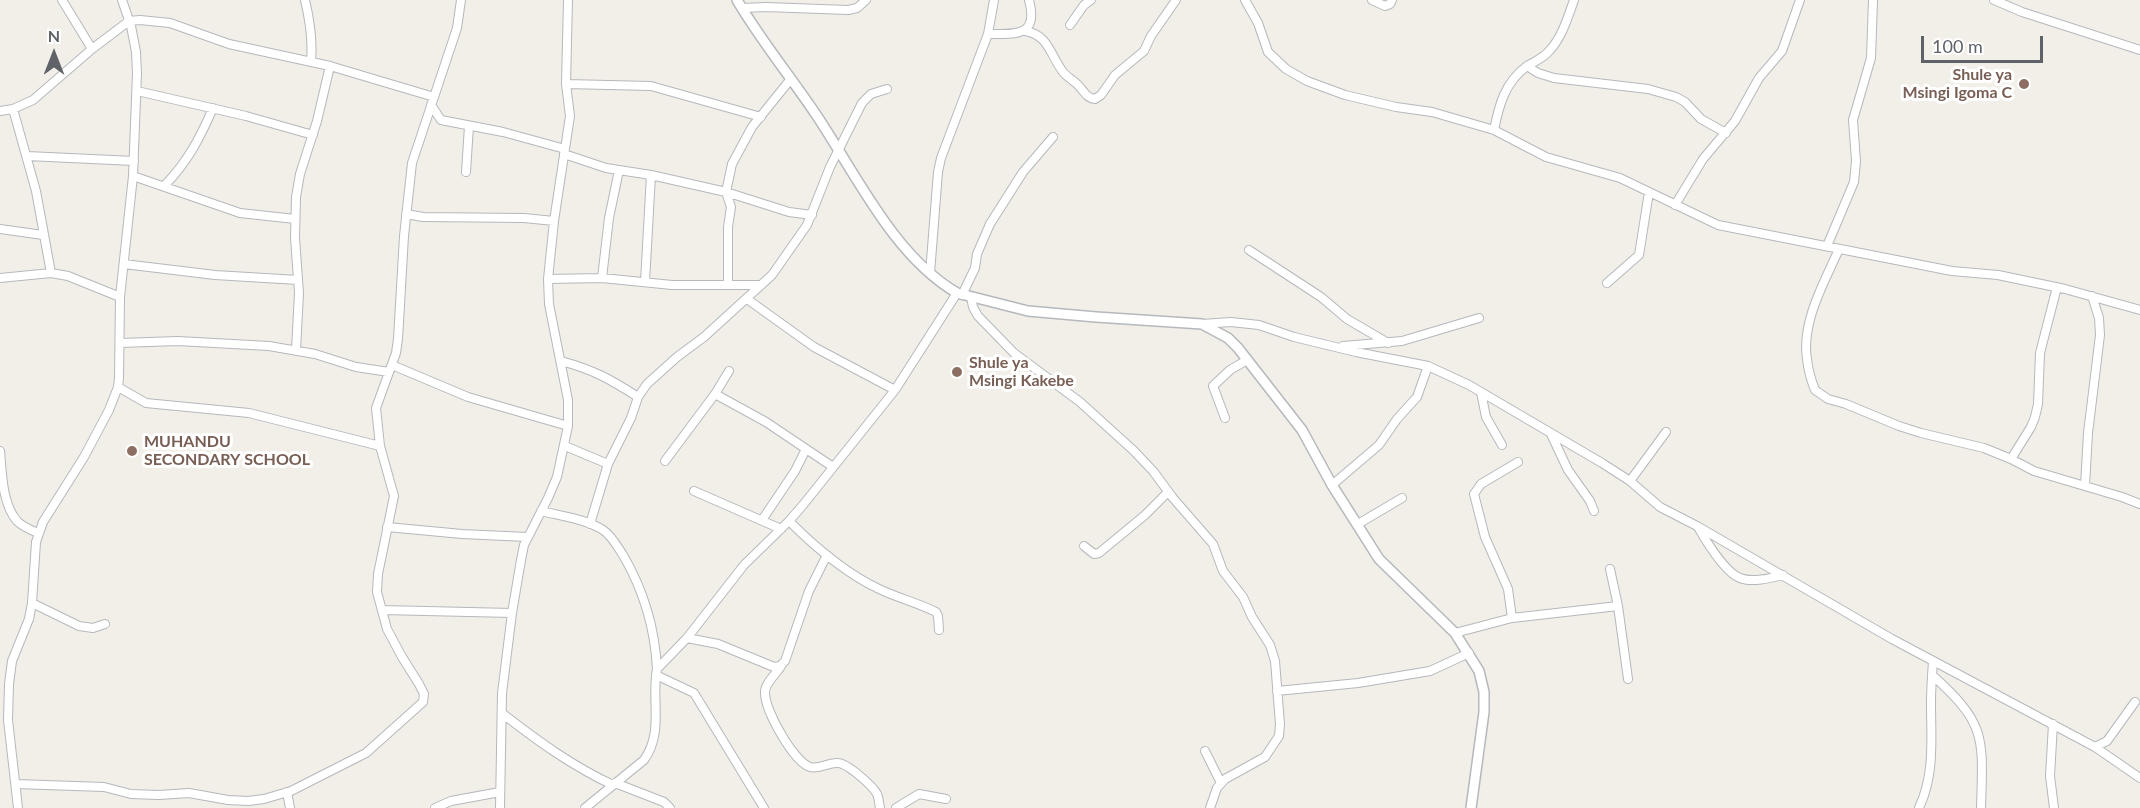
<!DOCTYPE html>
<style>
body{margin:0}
#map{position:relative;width:2140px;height:808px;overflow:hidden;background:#f1efe8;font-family:Lato,sans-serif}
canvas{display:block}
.north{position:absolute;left:24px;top:24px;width:60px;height:60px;-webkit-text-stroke:4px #fff;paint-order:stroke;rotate:0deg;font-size:16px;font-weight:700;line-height:24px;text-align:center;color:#5f6368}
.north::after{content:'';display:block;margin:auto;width:21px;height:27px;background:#5f6368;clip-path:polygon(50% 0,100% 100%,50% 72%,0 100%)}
.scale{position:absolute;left:1921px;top:36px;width:122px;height:27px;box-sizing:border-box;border:3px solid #5f6368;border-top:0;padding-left:8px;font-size:18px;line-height:21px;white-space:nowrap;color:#5f6368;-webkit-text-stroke:4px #fff;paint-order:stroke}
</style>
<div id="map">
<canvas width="2140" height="808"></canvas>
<div class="north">N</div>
<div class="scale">100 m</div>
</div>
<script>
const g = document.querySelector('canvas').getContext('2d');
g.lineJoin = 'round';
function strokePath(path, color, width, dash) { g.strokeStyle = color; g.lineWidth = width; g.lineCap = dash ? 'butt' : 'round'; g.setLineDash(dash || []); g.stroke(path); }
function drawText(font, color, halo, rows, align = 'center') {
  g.font = font + ' Lato,sans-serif'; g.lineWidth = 6; g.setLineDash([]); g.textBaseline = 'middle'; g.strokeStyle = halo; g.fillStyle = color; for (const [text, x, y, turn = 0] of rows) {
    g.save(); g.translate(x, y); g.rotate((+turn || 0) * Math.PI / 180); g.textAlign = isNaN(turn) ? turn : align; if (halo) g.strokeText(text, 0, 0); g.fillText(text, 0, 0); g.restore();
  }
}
const minor = new Path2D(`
 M62,0L92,49
 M305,0C310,21 313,40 311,61
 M1245,0L1258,23L1268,52L1286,69L1307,81L1345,95L1396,107L1432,112L1494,130L1546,157L1620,178L1718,225L1952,271L1998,275L2065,289L2140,310
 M1372,0L1385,6L1390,4L1392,0
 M1994,0L2022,12L2140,50
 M742,8L766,7L848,10L857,8L866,0
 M1070,25L1084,5L1091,0
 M1025,31C1049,35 1050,55 1063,72C1067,77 1073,80 1078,85C1084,91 1086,98 1095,99L1101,95L1115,75L1144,51L1151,36L1176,0
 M988,34C1016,34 1039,37 1029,0
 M1527,66L1538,73L1554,78L1648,89L1676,97L1685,102L1701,119L1726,133
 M566,84L651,86L761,117
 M137,91L246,116L313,135
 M431,105L441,120L503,132L565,149
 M13,109L36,191L51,273
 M0,111L13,109L33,100L92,49L129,21L140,20L170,23L229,44L330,66L434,97
 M1494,130C1499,105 1505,82 1527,66C1535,61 1544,58 1550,50C1562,37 1568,17 1574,0
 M564,154L606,168L651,175L726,192L789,212L812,215
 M27,156L134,161
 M466,172L469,126
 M133,176L240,213L295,219
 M164,186C187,163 200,138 213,108
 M1675,205L1703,159L1735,121L1759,78L1782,51L1800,0
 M406,214L423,217L524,218L554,221
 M0,229L43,235
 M1827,246L1854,182L1856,161L1853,120L1871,58L1873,0
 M1839,249C1825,281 1801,322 1807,359C1808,369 1811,380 1815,390L1828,399L1846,404L1899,426L1921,433L1984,448L2011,459L2034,471L2122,497L2140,504
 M1249,250L1321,297L1347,319L1388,343
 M124,264L215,275L298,280
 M930,273L938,172L941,158L988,34L994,0
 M0,278L51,273L68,276L120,297
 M602,278L609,218L619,170
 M548,279L602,278L672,285H761
 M645,282L651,175
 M1607,283L1639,255L1649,192
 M728,285V227L731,207L726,192L732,164L752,127L790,80
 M962,295L975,268L977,254L990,224L1023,172L1053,137
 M971,297L973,307L978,316L1014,353L1080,402L1133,450L1153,471L1173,498L1213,544L1223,571L1243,597L1252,617L1270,645L1275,661L1280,724L1279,736L1265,757L1225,779L1217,788L1210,808
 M747,299L814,347L895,390
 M1202,324L1231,322L1259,325L1294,337L1356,352L1428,366L1469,385L1602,463L1630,481L1660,507L1697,526L1892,639L2095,747L2140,778
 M120,343L178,341L269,346L315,354L356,367L389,372
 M1343,346L1402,341L1479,318
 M296,350L299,293L295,238L296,197L300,174L317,121L330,66
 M561,361C594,370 610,379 638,397
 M392,365L468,397L568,426
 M118,387L146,403L249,413L380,446
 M1481,392L1486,417L1502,445
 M715,394L766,422L833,467
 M1225,418L1213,386L1230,370L1247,360
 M1551,434L1568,470L1590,501L1594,511
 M565,446L608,464
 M0,451C2,472 2,504 17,521C23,527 31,530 38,533
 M2011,459L2031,427L2035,417L2038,404L2040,353L2057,287
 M665,461L715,394L729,371
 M1630,481L1666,432
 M1332,485L1379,445L1397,419L1417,397L1428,366
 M2085,486L2088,433L2100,335L2099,318L2092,296
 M694,491L781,529
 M541,511C561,516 586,519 603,530C612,536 617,546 623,555C644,591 655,628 657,669
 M762,520L795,471L806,449
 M789,521C815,547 845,573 879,589C898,598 918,603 936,612L938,616L939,630
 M590,524L608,464L631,418L638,397L647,384L677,357L704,337L772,275L807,225L830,167L862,103L871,94L887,89
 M1358,524L1402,498
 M387,527L462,534L527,537
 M1698,527C1706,541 1725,572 1740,578C1752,583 1771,578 1783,575
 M1084,546L1094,554L1099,553L1145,515L1168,492
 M1610,569L1618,606L1628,679
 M32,603L79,626L93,628L105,624
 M382,610L512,613
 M1512,618L1508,589L1485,537L1474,494L1481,484L1518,462
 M1455,633L1512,618L1618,606
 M687,638L718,644L774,667L780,666L785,661L809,591L827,555
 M781,666C777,673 764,684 765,693C765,711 794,762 810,767C820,770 828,762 838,763C847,763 873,786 877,794C879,798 879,804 880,808
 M656,675L694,693L764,808
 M1932,675C1987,724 1983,738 1981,808
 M1277,691L1358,683L1430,671L1469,653
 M503,714C538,741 572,766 613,785
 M2053,724L2050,776L2054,808
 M2095,747L2107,741L2135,702
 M1205,751L1221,783
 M615,783L664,802L670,808
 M16,784L104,787L131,794L159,795L189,793L228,800L248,801L264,799L291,791L366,753L423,702L424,694L419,684L402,657L387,629L377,592L378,574L394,496L380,446L376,408L396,353L398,339L404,236L412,163L457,28L461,0
 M287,792L290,808
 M18,808L8,720L9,684L12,661L29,619L32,603L36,542L43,522L84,457L109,410L118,387L119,378L120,297L133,176L137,73L136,52L131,26L122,0
 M435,808L451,801L500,792
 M500,808L502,693L512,613L521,560L524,545L548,498L557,477L568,426V400L549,304L548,279L554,221L570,116L566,84L568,0
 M585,808L644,760C664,732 651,700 657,669L687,638L744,565L789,521L803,505L895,390L957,293
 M896,808L919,794L946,799
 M1919,808C1935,774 1931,739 1931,703C1931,689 1932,675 1933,661`);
const tertiary = new Path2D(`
 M737,0C761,41 791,77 817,116C857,176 894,256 957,293L1028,311L1096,317L1202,324L1228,338L1238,348L1302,430L1332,485L1379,559L1455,633L1479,671L1484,692V712L1471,808`);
strokePath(minor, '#b5b8bc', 10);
strokePath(tertiary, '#b5b8bc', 12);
strokePath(minor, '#fff', 8);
strokePath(tertiary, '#fff', 9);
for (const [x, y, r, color] of [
 [2024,84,6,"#8d6e63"],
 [957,372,6,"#8d6e63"],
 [132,451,6,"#8d6e63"]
]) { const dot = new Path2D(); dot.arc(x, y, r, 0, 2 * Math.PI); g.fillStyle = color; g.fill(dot); strokePath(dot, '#fff', 2); }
drawText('bold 16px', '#785e54', '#fff', [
 ["Shule ya",2012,75,"right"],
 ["Msingi Igoma C",2012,93,"right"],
 ["Shule ya",969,363],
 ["Msingi Kakebe",969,381],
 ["MUHANDU",144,442],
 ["SECONDARY SCHOOL",144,460]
], 'left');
</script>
